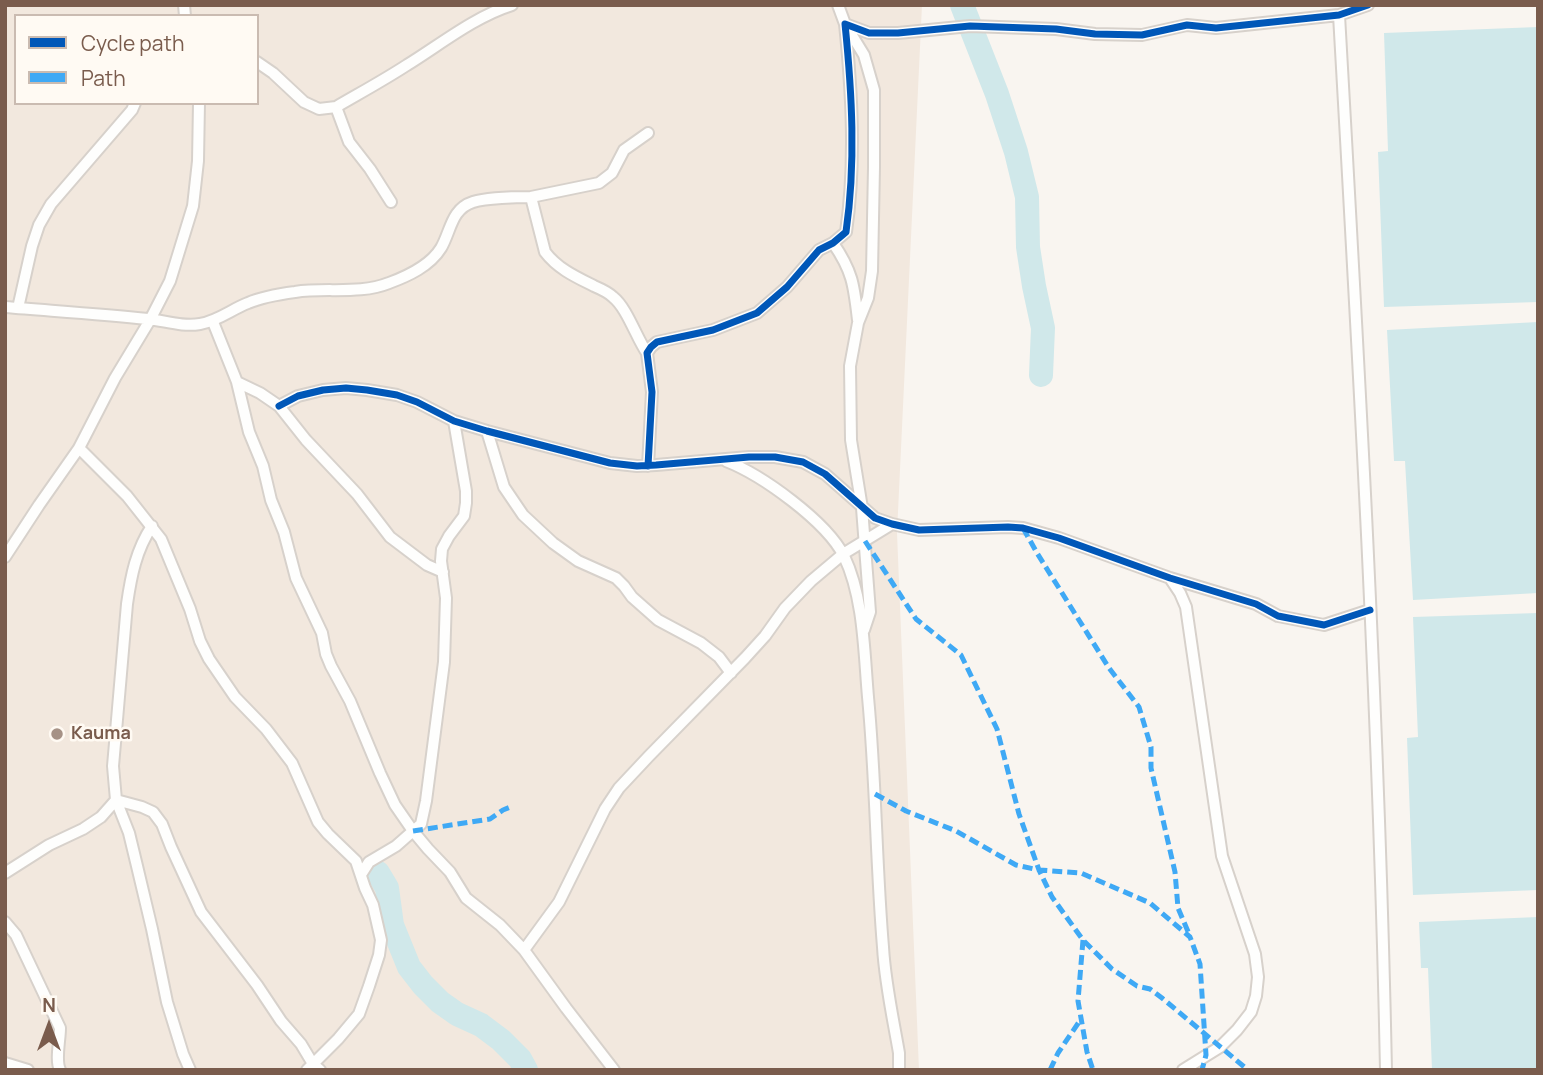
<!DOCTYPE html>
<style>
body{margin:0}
#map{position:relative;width:1543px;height:1075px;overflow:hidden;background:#f9f5f0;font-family:Manrope,sans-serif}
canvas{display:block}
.frame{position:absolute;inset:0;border:7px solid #7a5c4d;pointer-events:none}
.legend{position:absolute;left:14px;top:14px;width:245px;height:91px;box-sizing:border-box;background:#fffaf3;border:2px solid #cabbb1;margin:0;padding:9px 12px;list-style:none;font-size:21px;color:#7a5c4d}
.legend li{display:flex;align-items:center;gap:14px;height:35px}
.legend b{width:35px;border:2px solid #cabbb1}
.north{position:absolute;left:14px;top:991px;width:70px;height:70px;-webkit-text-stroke:5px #fffaf3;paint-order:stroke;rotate:0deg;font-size:19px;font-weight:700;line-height:28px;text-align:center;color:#7a5c4d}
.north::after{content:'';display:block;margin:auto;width:24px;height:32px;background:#7a5c4d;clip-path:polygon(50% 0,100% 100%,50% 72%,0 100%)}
</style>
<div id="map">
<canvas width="1543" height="1075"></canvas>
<div class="frame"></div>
<ul class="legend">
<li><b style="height:9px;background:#0057b8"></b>Cycle path</li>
<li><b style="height:9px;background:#3fa9f5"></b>Path</li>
</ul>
<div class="north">N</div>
</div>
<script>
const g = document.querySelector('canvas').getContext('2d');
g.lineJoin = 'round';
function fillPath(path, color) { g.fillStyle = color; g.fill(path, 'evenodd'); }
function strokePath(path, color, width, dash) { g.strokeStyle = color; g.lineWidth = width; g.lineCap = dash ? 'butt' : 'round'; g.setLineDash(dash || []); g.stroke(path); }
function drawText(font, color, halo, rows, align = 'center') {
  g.font = font + ' Manrope,sans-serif'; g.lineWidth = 5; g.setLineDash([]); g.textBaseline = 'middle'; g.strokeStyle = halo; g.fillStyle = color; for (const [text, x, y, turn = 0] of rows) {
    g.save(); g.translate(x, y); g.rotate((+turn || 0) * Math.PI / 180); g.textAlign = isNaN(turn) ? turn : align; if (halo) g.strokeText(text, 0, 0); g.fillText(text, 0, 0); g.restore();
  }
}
fillPath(new Path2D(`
 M5,5H922L897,533L919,1070H5ZM16,16H257V103H16Z`), '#f2e8de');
fillPath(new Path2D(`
 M1538,27V302L1384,307L1378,152L1388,151L1384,33Z
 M1538,322V593L1413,600L1405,461H1394L1387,330Z
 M1538,613V890L1413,895L1407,738L1418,737L1413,617Z
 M1538,917V1070H1432L1428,968H1421L1419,922Z`), '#d0e8ea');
strokePath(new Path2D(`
 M962,5L997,94L1016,152L1027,197L1028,247L1034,286L1043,328L1041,375
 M378,873L387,888L392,925L409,967L423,985L440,1002L457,1014L481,1025L501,1040L520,1059L526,1070`), '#d0e8ea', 24);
const street = new Path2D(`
 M184,5L185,16
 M838,5L845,24L864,55L874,90V167L872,271L868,298L858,323L850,366L851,440L862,508L870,612L864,630
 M1339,15C1359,367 1379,718 1386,1070
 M257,62L273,73L304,102L319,109L336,107L349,142L370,169L391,202
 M336,107C360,93 384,80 407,65C441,44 474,17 512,5
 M833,243C853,272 854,286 858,320
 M5,307C53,311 101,314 148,319C166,321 182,327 200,324C218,321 232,309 248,303C262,297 280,294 295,292C326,287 359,295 389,283C408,276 430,266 441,248C451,231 451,209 473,202C486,198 517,197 531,197
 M18,308L32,246L39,225L51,204L132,110L135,103
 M213,322L237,382L260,393L279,406L306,440L357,494L390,537L427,565L443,572
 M647,353C636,337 627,308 613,297C608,292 601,289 594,286C576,277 558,269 545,252L531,197L599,183L612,173L624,150L648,133
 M237,382L249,432L263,466L271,500L284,532L296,578L322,633L326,654L331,666L350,701L380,773L395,805L413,831L428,849L450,872L466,898L500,925L524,950L566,1008L614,1070
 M279,406L298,396L323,390L346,388L367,390L397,395L417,402L454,421L487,431L610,463L637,466L656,465L749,457H775L803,462L825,474L875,518L892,524L919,530L1008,527L1023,528L1059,538L1170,578L1256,604L1278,616L1324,625L1370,610
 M487,431L504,487L523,515L553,543L578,561L616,578L624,586L632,597L658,620L701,643L719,657L731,673
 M79,448L127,496L161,539L190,609L200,641L209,659L235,697L266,729L292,763L318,822L328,834L356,861L365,888L373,905L381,940L379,955L369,986L359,1014L338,1039L307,1070
 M726,461C762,475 826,521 844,556C864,598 864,652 868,697C876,781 876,864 883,947C885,983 893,1018 899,1053V1070
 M648,466L652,392L647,353L651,347L657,342L713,330L757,313L787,287L819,250L833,243L846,232C856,163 852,93 845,24L869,33H898L970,26L1056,29L1095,34L1142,35L1187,25L1216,28L1339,15L1368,5
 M152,526C136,550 131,576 127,604L113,766L116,800L129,833L137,866L152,929L167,1002L183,1054L190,1070
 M5,557L39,505L79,448L115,378L150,320L170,281L193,206L198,161L199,103
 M1170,578L1180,593L1186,607L1222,856L1255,954L1258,977L1256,996L1251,1012L1237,1030L1220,1047L1183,1070
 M5,873L49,845L83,829L101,817L116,800L142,807L153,812L162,824L171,847L201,912L257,985L281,1021L301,1044L313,1064L320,1070
 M362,873L369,862L396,846L421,824L426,801L444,662L446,598L441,561L442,549L449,536L464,516L466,503V491L454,421
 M5,922L16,935L60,1028C60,1041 55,1060 60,1070
 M524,950L559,902L605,809L619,788L649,756L745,658L765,636L785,608L811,581L843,554L892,524
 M5,1063L28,1070`);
strokePath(street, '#d7d1cb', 14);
strokePath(street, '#fefefd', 10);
strokePath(new Path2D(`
 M1023,528L1037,553L1109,668L1139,707L1151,747V768L1175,872L1178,908L1189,934
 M865,541L916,619L961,655L997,729L1019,814L1039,870L1052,897L1083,940L1112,969L1137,986L1150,989L1162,998L1248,1070
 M875,794L906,811L956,831L1016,865L1039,870L1081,873L1150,903L1190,937L1200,964L1206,1055L1202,1070
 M413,831L490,819L503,810L513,806
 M1083,940L1078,1001L1087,1052L1093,1070
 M1050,1070L1058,1053L1081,1019`), '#3fa9f5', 5, [10, 5]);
strokePath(new Path2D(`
 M279,406L298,396L323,390L346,388L367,390L397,395L417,402L454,421L487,431L610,463L637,466L656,465L749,457H775L803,462L825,474L875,518L892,524L919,530L1008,527L1023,528L1059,538L1170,578L1256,604L1278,616L1324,625L1370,610
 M648,466L652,392L647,353L651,347L657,342L713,330L757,313L787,287L819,250L833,243L846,232C856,163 852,93 845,24L869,33H898L970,26L1056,29L1095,34L1142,35L1187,25L1216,28L1339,15L1368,5`), '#0057b8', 7);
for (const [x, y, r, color] of [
 [57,734,7,"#a69286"]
]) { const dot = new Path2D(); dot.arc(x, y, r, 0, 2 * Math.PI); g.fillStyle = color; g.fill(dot); strokePath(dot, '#fffaf3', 2.5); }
drawText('bold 18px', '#7a5c4d', '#fffaf3', [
 ["Kauma",71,734]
], 'left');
</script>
